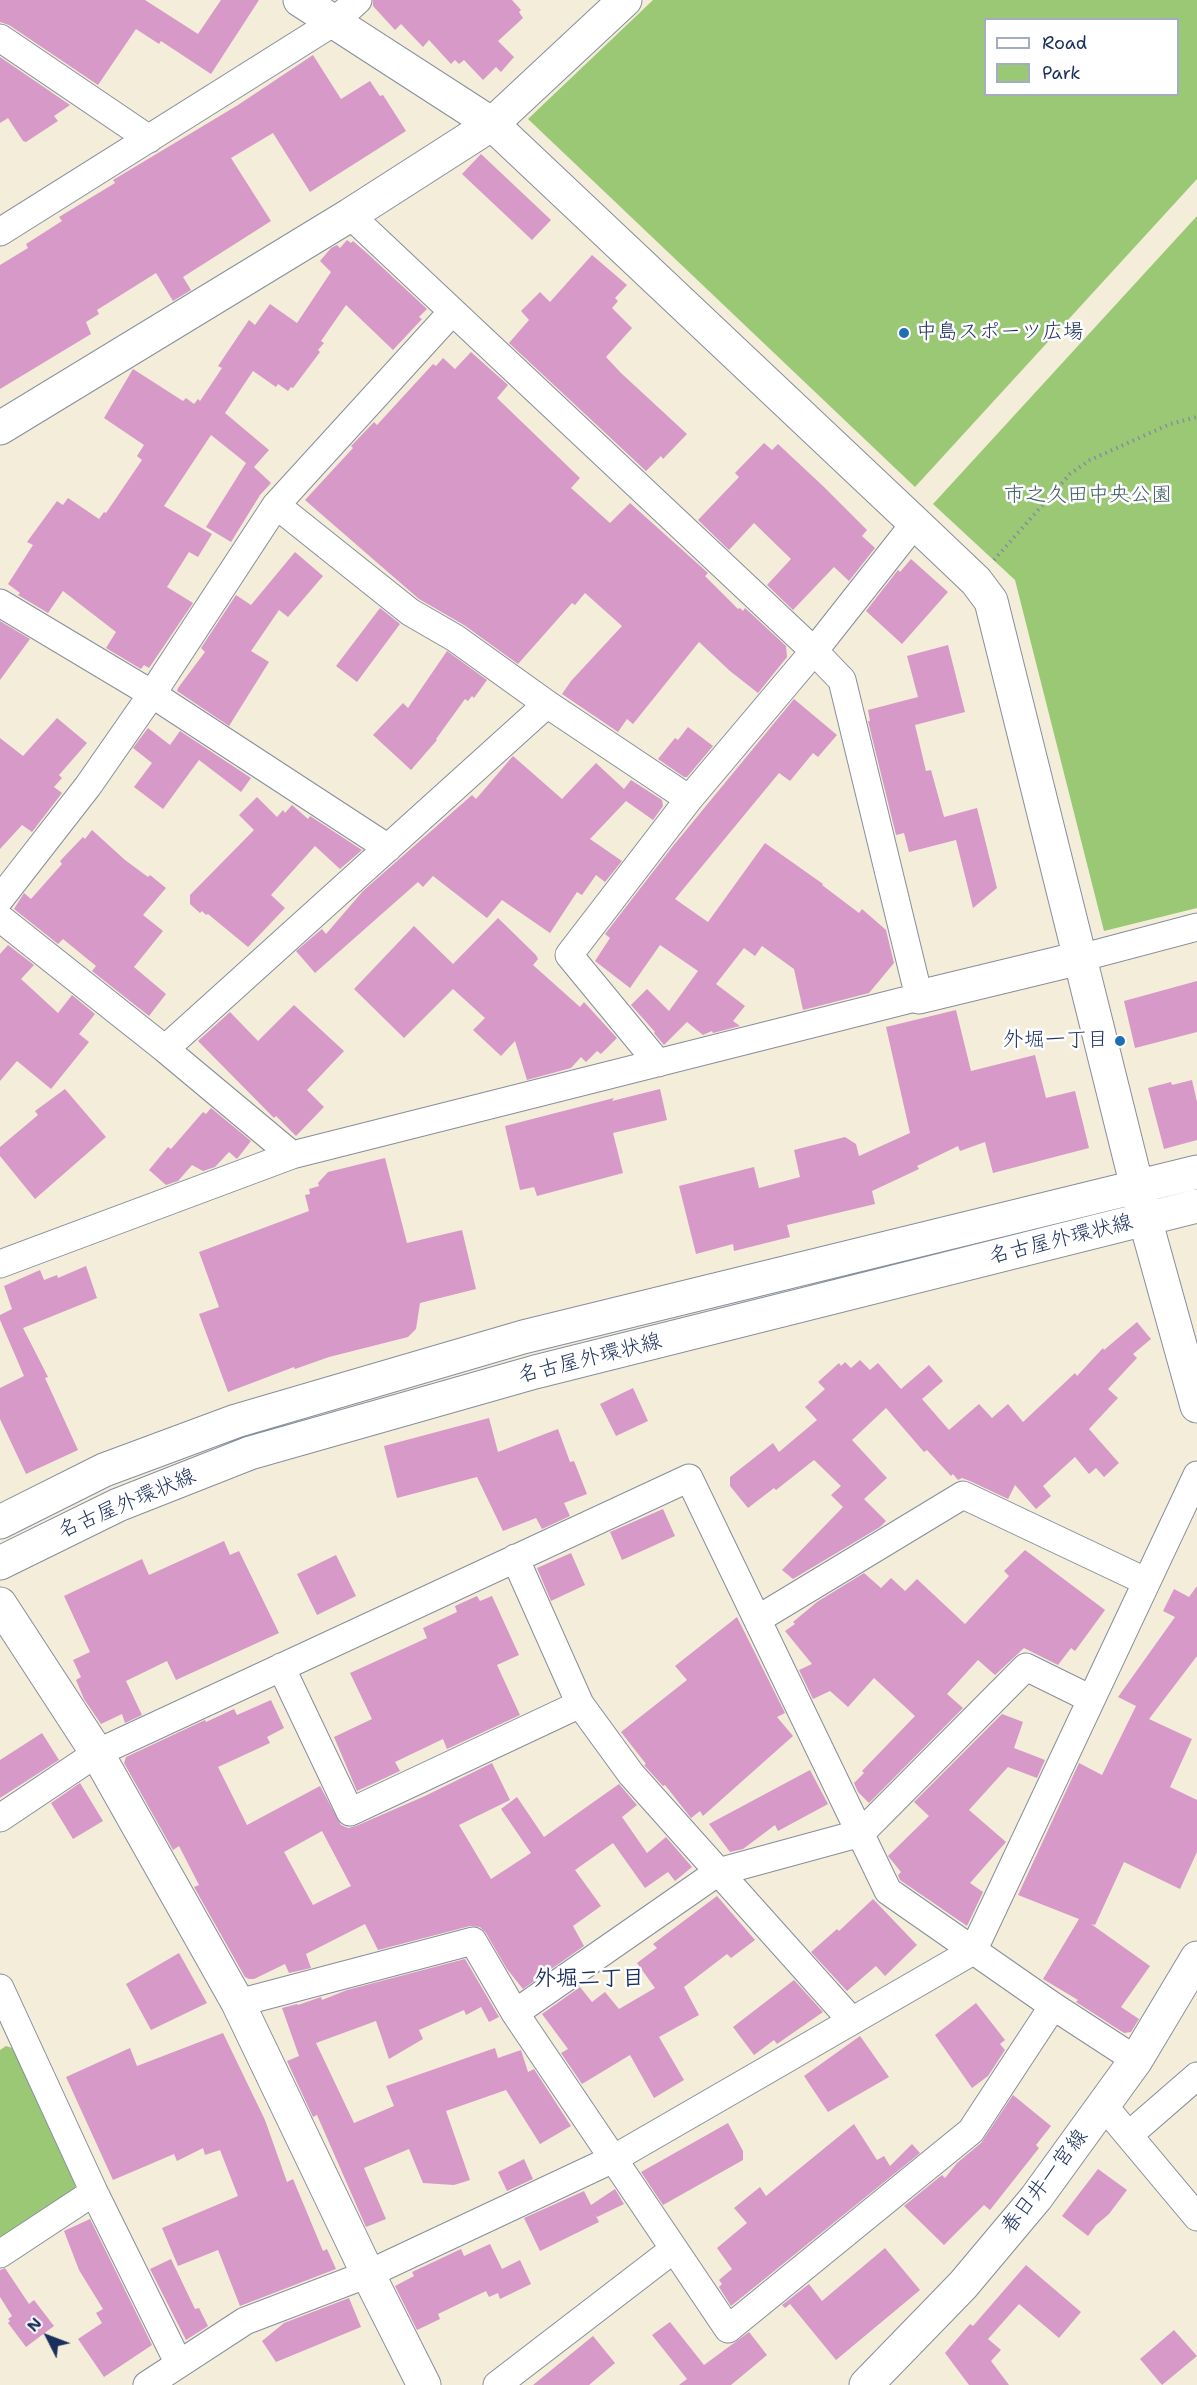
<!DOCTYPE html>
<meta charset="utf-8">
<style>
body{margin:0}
#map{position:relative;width:1197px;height:2385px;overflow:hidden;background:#f3edd9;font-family:"Shantell Sans",sans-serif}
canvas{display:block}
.legend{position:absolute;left:984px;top:18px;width:195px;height:78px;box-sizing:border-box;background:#fff;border:2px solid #a4acbf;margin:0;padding:8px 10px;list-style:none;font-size:18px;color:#1b2f5e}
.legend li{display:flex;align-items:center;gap:12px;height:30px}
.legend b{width:30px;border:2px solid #a4acbf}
.north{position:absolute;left:18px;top:2307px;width:60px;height:60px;-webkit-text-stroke:4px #fff;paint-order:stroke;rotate:312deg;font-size:16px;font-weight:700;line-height:24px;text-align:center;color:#1b2f5e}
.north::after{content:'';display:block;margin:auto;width:21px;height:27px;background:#1b2f5e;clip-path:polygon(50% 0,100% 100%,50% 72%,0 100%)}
</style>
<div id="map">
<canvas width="1197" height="2385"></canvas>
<ul class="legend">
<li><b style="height:8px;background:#fff"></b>Road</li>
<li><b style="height:16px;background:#9bc875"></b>Park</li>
</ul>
<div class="north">N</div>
</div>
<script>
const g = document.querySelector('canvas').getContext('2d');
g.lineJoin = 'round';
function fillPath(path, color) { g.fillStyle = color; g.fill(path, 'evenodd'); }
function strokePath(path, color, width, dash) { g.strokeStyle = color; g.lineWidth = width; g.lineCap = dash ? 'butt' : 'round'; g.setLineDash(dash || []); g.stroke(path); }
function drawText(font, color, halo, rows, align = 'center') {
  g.font = font + ' "Shantell Sans","Klee One",sans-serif'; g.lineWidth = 5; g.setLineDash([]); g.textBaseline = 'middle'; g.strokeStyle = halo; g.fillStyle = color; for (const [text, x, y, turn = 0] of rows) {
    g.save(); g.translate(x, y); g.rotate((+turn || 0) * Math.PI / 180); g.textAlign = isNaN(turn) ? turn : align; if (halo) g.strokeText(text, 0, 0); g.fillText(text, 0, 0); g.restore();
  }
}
fillPath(new Path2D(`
 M653,0H1197V179L915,487L528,119ZM986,20H1178V94H986Z
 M1197,216V908L1104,931L1015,580L933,504Z
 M6,2046L18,2050L76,2181L74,2193L0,2241V2050Z`), '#9bc875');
fillPath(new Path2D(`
 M0,0H145L198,34L221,0H259L211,74L161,41L159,44L136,29L98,85L9,25L0,22Z
 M373,0H512L521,10L519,12L523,18L498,41L514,57L501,72L496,67L483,80L464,60L459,64L455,60L451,64L429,40L423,47L401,24L395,30L373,6Z
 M313,55L341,99L370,81L380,96L383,95L406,131L310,192L273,133L231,158L271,221L183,277L191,290L173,301L156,273L97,310L99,314L86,322L91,334L0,389V265L28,248L26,244L62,221L59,217L115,183L113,180L238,105Z
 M0,57L70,105L54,116L58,121L26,142L23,141L8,118L0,123Z
 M481,154L551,220L532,240L462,174Z
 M347,240L351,243L353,241L369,255L427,309L419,317L422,319L393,350L346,305L321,341L324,343L318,350L320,352L293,388L291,387L288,391L278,384L276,387L253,371L225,413L269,450L254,467L271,483L260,495L231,542L206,527L246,463L211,435L164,506L212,534L198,557L189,552L167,587L193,603L149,668L144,665L141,669L106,648L116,632L63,591L48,613L18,595L20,593L8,584L33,545L27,542L57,501L63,505L68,498L99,519L104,512L106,513L142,460L137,456L144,445L104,418L133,369L183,401L186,398L194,404L198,399L200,401L222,368L218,366L249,320L255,325L270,304L297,323L331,272L320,261L331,248L337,245L340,248Z
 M592,255L627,285L615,298L618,301L612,308L632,328L606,357L621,373L687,434L663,459L661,456L646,471L509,343L529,320L521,311L540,292L550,302Z
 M471,352L508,385L497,398L580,478L571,488L610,523L630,503L708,573L705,576L738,609L740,608L743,611L745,608L786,646L787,657L758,693L730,671L699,642L633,724L627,719L618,732L562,694L571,681L622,626L585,593L575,605L572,603L518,664L464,625L419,599L305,500L353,448L351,446L354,443L374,422L377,425L433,364L436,366L443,358L455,369Z
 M764,443L772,450L778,444L824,487L867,530L862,536L875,548L849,581L834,567L793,610L767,585L791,559L754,523L729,550L698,520L739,477L735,473Z
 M295,552L323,576L288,617L279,610L251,651L269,662L229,726L177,691L178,688L205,652L201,648L236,595L251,605Z
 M911,559L948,592L902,644L866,611L898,570L900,572Z
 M380,608L400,624L357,682L336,666Z
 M0,621L30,639L0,680Z
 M948,645L965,712L915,725L926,771L931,770L944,817L977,808L997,888L973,908L956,840L909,852L904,833L896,835L868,721H870L868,710L918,697L907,656Z
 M447,651L487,680L474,698L472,696L468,701L465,699L436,739L437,740L411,770L373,735L403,703L408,708Z
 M794,699L837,735L818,757L813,753L790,781L779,773L675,899L708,922L765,843L823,884L822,885L859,913L862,909L886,930L894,963L869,993L803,1010L794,969L762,946L755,956L744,948L716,984L745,1006L733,1021L740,1026L713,1033L712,1031L703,1035L687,1022L664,1045L654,1033L655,1032L631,1005L647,989L669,1011L698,971L660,945L630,988L595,961L610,938L605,934L673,846Z
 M57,718L87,743L59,775L62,778L54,787L62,793L32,832L22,825L0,849V738L23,756Z
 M688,727L713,746L687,777H684L658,759L675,738L678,740Z
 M148,728L170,745L180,731L251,778L241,792L199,760L163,809L134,787L152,763L133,748Z
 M513,756L562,799L596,763L624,789L631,780L662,800L663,806L653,820L626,801L590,839L622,861L605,882L596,875L582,895L577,892L550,933L502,900L487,918L433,876L423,887L418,882L315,973L296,951L322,929L326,934L363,891L472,795L476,799Z
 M257,797L277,817L283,810L285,813L292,805L308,819L310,816L362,850L340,869L315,846L271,895L285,908L248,947L208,914L206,915L202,911L200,913L190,904V895L254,830L239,815Z
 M92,830L125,860L148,877L150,875L166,888L143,915L163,931L134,967L166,994L149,1016L92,971L96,966L63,939L58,944L14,909L24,893L31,899L62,864L60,861L83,837L85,839Z
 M498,918L536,955L538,959L533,965L580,1007L584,1002L617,1038L601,1054L597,1051L586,1062L581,1057L571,1068L527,1080L515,1041L501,1056L473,1030L485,1018L453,989L404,1038L354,989L414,926L453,964Z
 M8,945L34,965L21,979L58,1013L72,995L95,1014L79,1034L89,1042L51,1089L17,1061L0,1081V954Z
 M1197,981V1032L1135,1048L1124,1001Z
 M294,1005L344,1051L307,1090L324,1107L296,1136L276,1116L274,1118L198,1041L230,1012L258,1041Z
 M956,1010L971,1071L1035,1055L1046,1098L1075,1091L1089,1148L993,1173L985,1142L960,1151L958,1146L917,1166L919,1169L872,1191L875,1204L787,1225L790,1237L734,1251L733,1244L696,1254L679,1186L754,1167L759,1188L800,1177L794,1150L845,1137L856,1144L859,1156L910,1133L886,1027Z
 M1192,1080L1197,1102V1140L1164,1149L1148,1088L1171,1082L1172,1085Z
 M65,1089L106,1137L35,1199L0,1156V1147L38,1115L35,1111Z
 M660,1089L667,1120L613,1133L623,1173L537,1196L534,1187L520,1190L505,1126L614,1098L612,1101Z
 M211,1108L251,1141L237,1159L229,1152L215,1167L203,1171L192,1165L178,1181L166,1185L149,1170L168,1147L171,1149L203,1112L206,1114Z
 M385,1158L407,1243L462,1230L476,1289L420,1303L416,1329L408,1337L329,1357L295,1369L294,1367L228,1392L199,1314L219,1307L199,1252L309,1211L305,1195L310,1194L309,1189L319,1186L318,1183L328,1172Z
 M86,1266L97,1298L23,1328L48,1377L45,1378L78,1450L26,1474L0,1419V1388L24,1376L0,1320V1315L12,1309L4,1286L40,1270L44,1280L57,1275L58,1278Z
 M1137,1322L1151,1339L1133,1354L1137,1358L1108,1389L1118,1398L1089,1429L1119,1463L1104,1477L1096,1468L1089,1474L1075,1457L1043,1486L1051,1496L1036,1509L1015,1485L1008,1499L970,1481L962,1478L958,1480L953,1474L951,1476L927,1450L924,1452L886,1408L852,1440L887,1478L864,1499L886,1521L880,1527L793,1579L782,1570L843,1507L831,1495L841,1486L814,1460L776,1490L774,1488L748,1508L730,1486V1477L773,1443L779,1452L817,1420L805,1407L825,1389L818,1382L839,1363L841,1366L845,1362L851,1368L860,1360L870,1370L878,1363L901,1389L929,1365L943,1381L922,1399L949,1430L979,1404L992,1418L1008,1404L1023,1422L1075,1373L1077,1376L1103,1348L1104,1350Z
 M633,1388L648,1421L616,1436L600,1404Z
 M489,1418L498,1452L558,1429L570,1462L574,1461L587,1494L564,1503L570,1516L542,1529L536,1518L503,1531L477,1477L397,1498L384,1446Z
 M663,1509L675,1536L622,1560L610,1532Z
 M224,1541L230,1555L239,1551L279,1633L176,1680L167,1661L126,1681L142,1715L125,1723L122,1714L101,1724L84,1699L76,1680L81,1677L73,1660L90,1652L64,1596L142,1559L149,1575Z
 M1025,1550L1105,1610L1075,1651L1071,1648L1058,1665L1024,1648L995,1675L978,1660L947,1694L963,1708L869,1803L858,1792L854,1783L864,1773L862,1771L915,1716L874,1678L848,1707L830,1691L813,1699L799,1670L812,1664L785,1631L795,1624L793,1622L817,1602L864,1573L881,1588L891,1578L905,1591L917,1579L965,1624L1009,1576L1004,1571Z
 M571,1553L585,1585L551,1601L537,1568Z
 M336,1555L356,1596L317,1615L297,1574Z
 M1197,1586V1656L1149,1719L1192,1739L1170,1787L1197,1800V1852L1180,1889L1124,1862L1095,1925L1091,1924L1150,1966L1121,2007L1139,2019L1131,2032L1124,2033L1076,2002L1078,2000L1043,1979L1079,1919L1018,1895L1079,1763L1102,1775L1136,1706L1118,1697L1175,1617L1163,1611L1174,1589L1189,1597Z
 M477,1596L480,1601L492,1596L519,1655L497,1665L520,1715L447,1749L443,1739L395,1762L400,1771L357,1791L334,1737L372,1719L350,1673L427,1638L423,1628L457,1612L455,1606Z
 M737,1617L785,1713L777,1717L793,1736L703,1816L700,1811L691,1818L665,1785L663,1786L644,1765L646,1764L621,1732L687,1680L675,1666Z
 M271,1700L284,1728L267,1737L270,1743L218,1767L247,1825L320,1786L341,1825L348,1828L356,1826L425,1796L492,1763L510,1800L459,1825L491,1879L531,1853L501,1809L517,1797L544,1837L619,1784L637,1805L622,1817L647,1853L666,1837L692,1867L675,1881L668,1872L645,1888L613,1843L575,1870L601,1906L573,1926L584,1946L523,1989L507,1969L486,1933L480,1927L470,1926L378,1950L365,1924L306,1954L311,1968L289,1973L285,1964L254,1979H249L245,1977L194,1887L199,1885L179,1846L173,1850L124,1763L126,1757L205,1720L206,1722L234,1709L237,1715ZM322,1831L351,1886L313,1905L284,1852Z
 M1002,1714L1023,1722L1014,1748L1045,1760L1037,1778L1008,1767L969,1810L1006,1842L970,1883L983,1892L967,1926L900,1880L898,1875L901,1872L888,1856L929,1816L914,1802Z
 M42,1733L59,1760L0,1798V1760Z
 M810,1770L828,1804L778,1831L775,1825L743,1849L730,1852L709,1824Z
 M80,1783L103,1821L73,1839L51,1803Z
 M717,1896L755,1940L731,1958L727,1954L684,1987L699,2015L659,2037L684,2080L654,2098L630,2055L582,2084L561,2053L568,2049L542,2014L580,1987L592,2002L605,1992L619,2009L655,1988L637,1963L657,1948L653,1944Z
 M873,1899L917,1945L885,1976L876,1966L847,1991L811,1952L837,1929L839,1931Z
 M179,1953L207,2003L151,2030L126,1984Z
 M465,1959L499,2017L489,2022L481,2007L466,2015L464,2010L419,2030L423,2039L389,2059L376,2021L316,2043L354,2123L394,2106L386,2086L495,2048L498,2058L521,2050L528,2072L534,2069L571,2126L540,2144L506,2090L446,2111L470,2180L454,2185L423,2183L409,2149L364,2168L386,2219L366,2227L317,2115L313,2117L287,2061L299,2056L282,2008L297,2004L298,2005L321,1997L322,2000L347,1990Z
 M794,1980L823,2012L777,2044L774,2040L754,2055L733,2027Z
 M976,2003L1005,2040L1000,2044L1005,2050L988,2076L972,2088L935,2035Z
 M223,2033L265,2120L287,2182L293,2179L323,2251L327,2249L336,2269L240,2306L218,2250L178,2266L162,2228L238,2196L220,2150L205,2155L203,2148L177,2161L174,2154L113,2180L66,2077L130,2048L137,2066Z
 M860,2036L889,2077L828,2112L804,2076Z
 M1013,2095L1051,2126L1036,2145L1039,2148L990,2210L984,2205L944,2245L904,2206L942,2175L945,2178L957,2163L981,2143Z
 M728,2123L743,2151V2160L663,2205L641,2172Z
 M854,2124L877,2160L884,2156L890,2166L912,2144L920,2153L731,2306L719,2287L722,2284L719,2280L732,2269L717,2248L747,2223L734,2208L760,2187L766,2196Z
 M524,2159L533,2179L507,2191L498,2172Z
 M1098,2169L1127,2190L1109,2214L1096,2225L1088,2236L1062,2216Z
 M615,2189L624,2204L597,2217L595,2214L599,2222L540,2251L524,2218L584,2191L591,2205Z
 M90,2219L152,2345L104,2377L78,2339L102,2323L96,2313L103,2309L79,2270L64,2231Z
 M490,2244L502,2269L520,2260L531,2284L500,2299L498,2293L489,2297L486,2291L438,2314L440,2319L417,2330L395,2286L414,2276L412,2272L461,2249L464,2256Z
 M885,2248L920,2290L836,2360L790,2304L785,2308L782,2305L809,2284L822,2301Z
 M171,2259L195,2309L199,2308L208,2326L186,2340L150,2269Z
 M1026,2265L1081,2312L1059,2338L1019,2304L988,2339L1001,2350L991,2361L1009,2385H969L945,2353L970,2324L973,2326Z
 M5,2268L29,2304L34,2300L54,2326L26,2347L8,2323L10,2321L8,2319L12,2316L0,2297V2270Z
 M349,2298L361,2327L276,2362L262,2341L284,2323Z
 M670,2322L704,2365L749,2332L767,2355L731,2385H679L687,2379L652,2335Z
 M1174,2330L1197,2356L1162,2385L1140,2359Z
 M593,2336L615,2363L589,2385H533Z`), '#d799c8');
const street = new Path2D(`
 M0,38L149,139
 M0,232L334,22L358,0
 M276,505L410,612L455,638L547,704L689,799
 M0,603L152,694L388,848
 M0,899L88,786L152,694L276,505L452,312
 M0,918L165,1049L292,1155
 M1080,958L1197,927
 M165,1049L547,704
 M658,1063L569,955L689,799L814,651L915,523
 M0,1264L292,1155L919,997L842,680L814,651L350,215
 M515,1558L580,1704L631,1774L852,2021
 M758,1619L963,1495L1145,1581
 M281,1667L350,1812L580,1704
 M0,1818L97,1753L689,1478L888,1891L1053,2006L1136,2060
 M0,1988L94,2192L179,2364
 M238,2003L473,1941L515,2013L728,2329L971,2131L1053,2006
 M515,2013L718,1872L861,1833L1026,1667L1091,1699
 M1104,2106L1197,2217
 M1129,2135L1197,2076
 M0,2254L94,2192
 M147,2385L245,2321L368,2274L613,2159L973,1951L1197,1475
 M497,2385L674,2249`);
const secondary = new Path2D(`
 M300,0L492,124L915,523L976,581L991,601L1145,1219L1197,1406
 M0,428L350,215L492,124L625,0
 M919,997L1080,958
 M0,1522L104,1470L236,1421L523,1337L1197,1172
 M0,1563L118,1505L250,1453L535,1372L1197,1206
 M0,1604L97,1753L238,2003L368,2274L424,2385`);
const primary = new Path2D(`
 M866,2385L963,2285L1036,2198L1136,2060L1197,1958`);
strokePath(street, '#878e9c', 29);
strokePath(secondary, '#878e9c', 35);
strokePath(primary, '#878e9c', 35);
strokePath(new Path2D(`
 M994,560L1070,474L1090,460L1170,424L1197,417`), '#878e9c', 4, [1.5, 4.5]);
strokePath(street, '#fff', 27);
strokePath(secondary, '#fff', 33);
strokePath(primary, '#fff', 33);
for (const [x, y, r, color] of [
 [904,333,6,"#1f6fb2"],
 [1120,1041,6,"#1f6fb2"]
]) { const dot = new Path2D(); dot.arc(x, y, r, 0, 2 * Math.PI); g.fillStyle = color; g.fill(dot); strokePath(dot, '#fff', 2); }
drawText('21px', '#1b2f5e', '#fff', [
 ["中島スポーツ広場",916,333],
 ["外堀一丁目",1108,1041,"right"]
], 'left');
drawText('21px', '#415d65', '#fff', [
 ["市之久田中央公園",1088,496]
]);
drawText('21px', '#1b2f5e', '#fff', [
 ["名古屋外環状線",1061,1240,-14],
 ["名古屋外環状線",590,1359,-14],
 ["名古屋外環状線",127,1504,-23],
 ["春日井一宮線",1045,2182,-52]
]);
drawText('bold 22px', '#1b2f5e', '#fff', [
 ["外堀二丁目",589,1979]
]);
</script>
